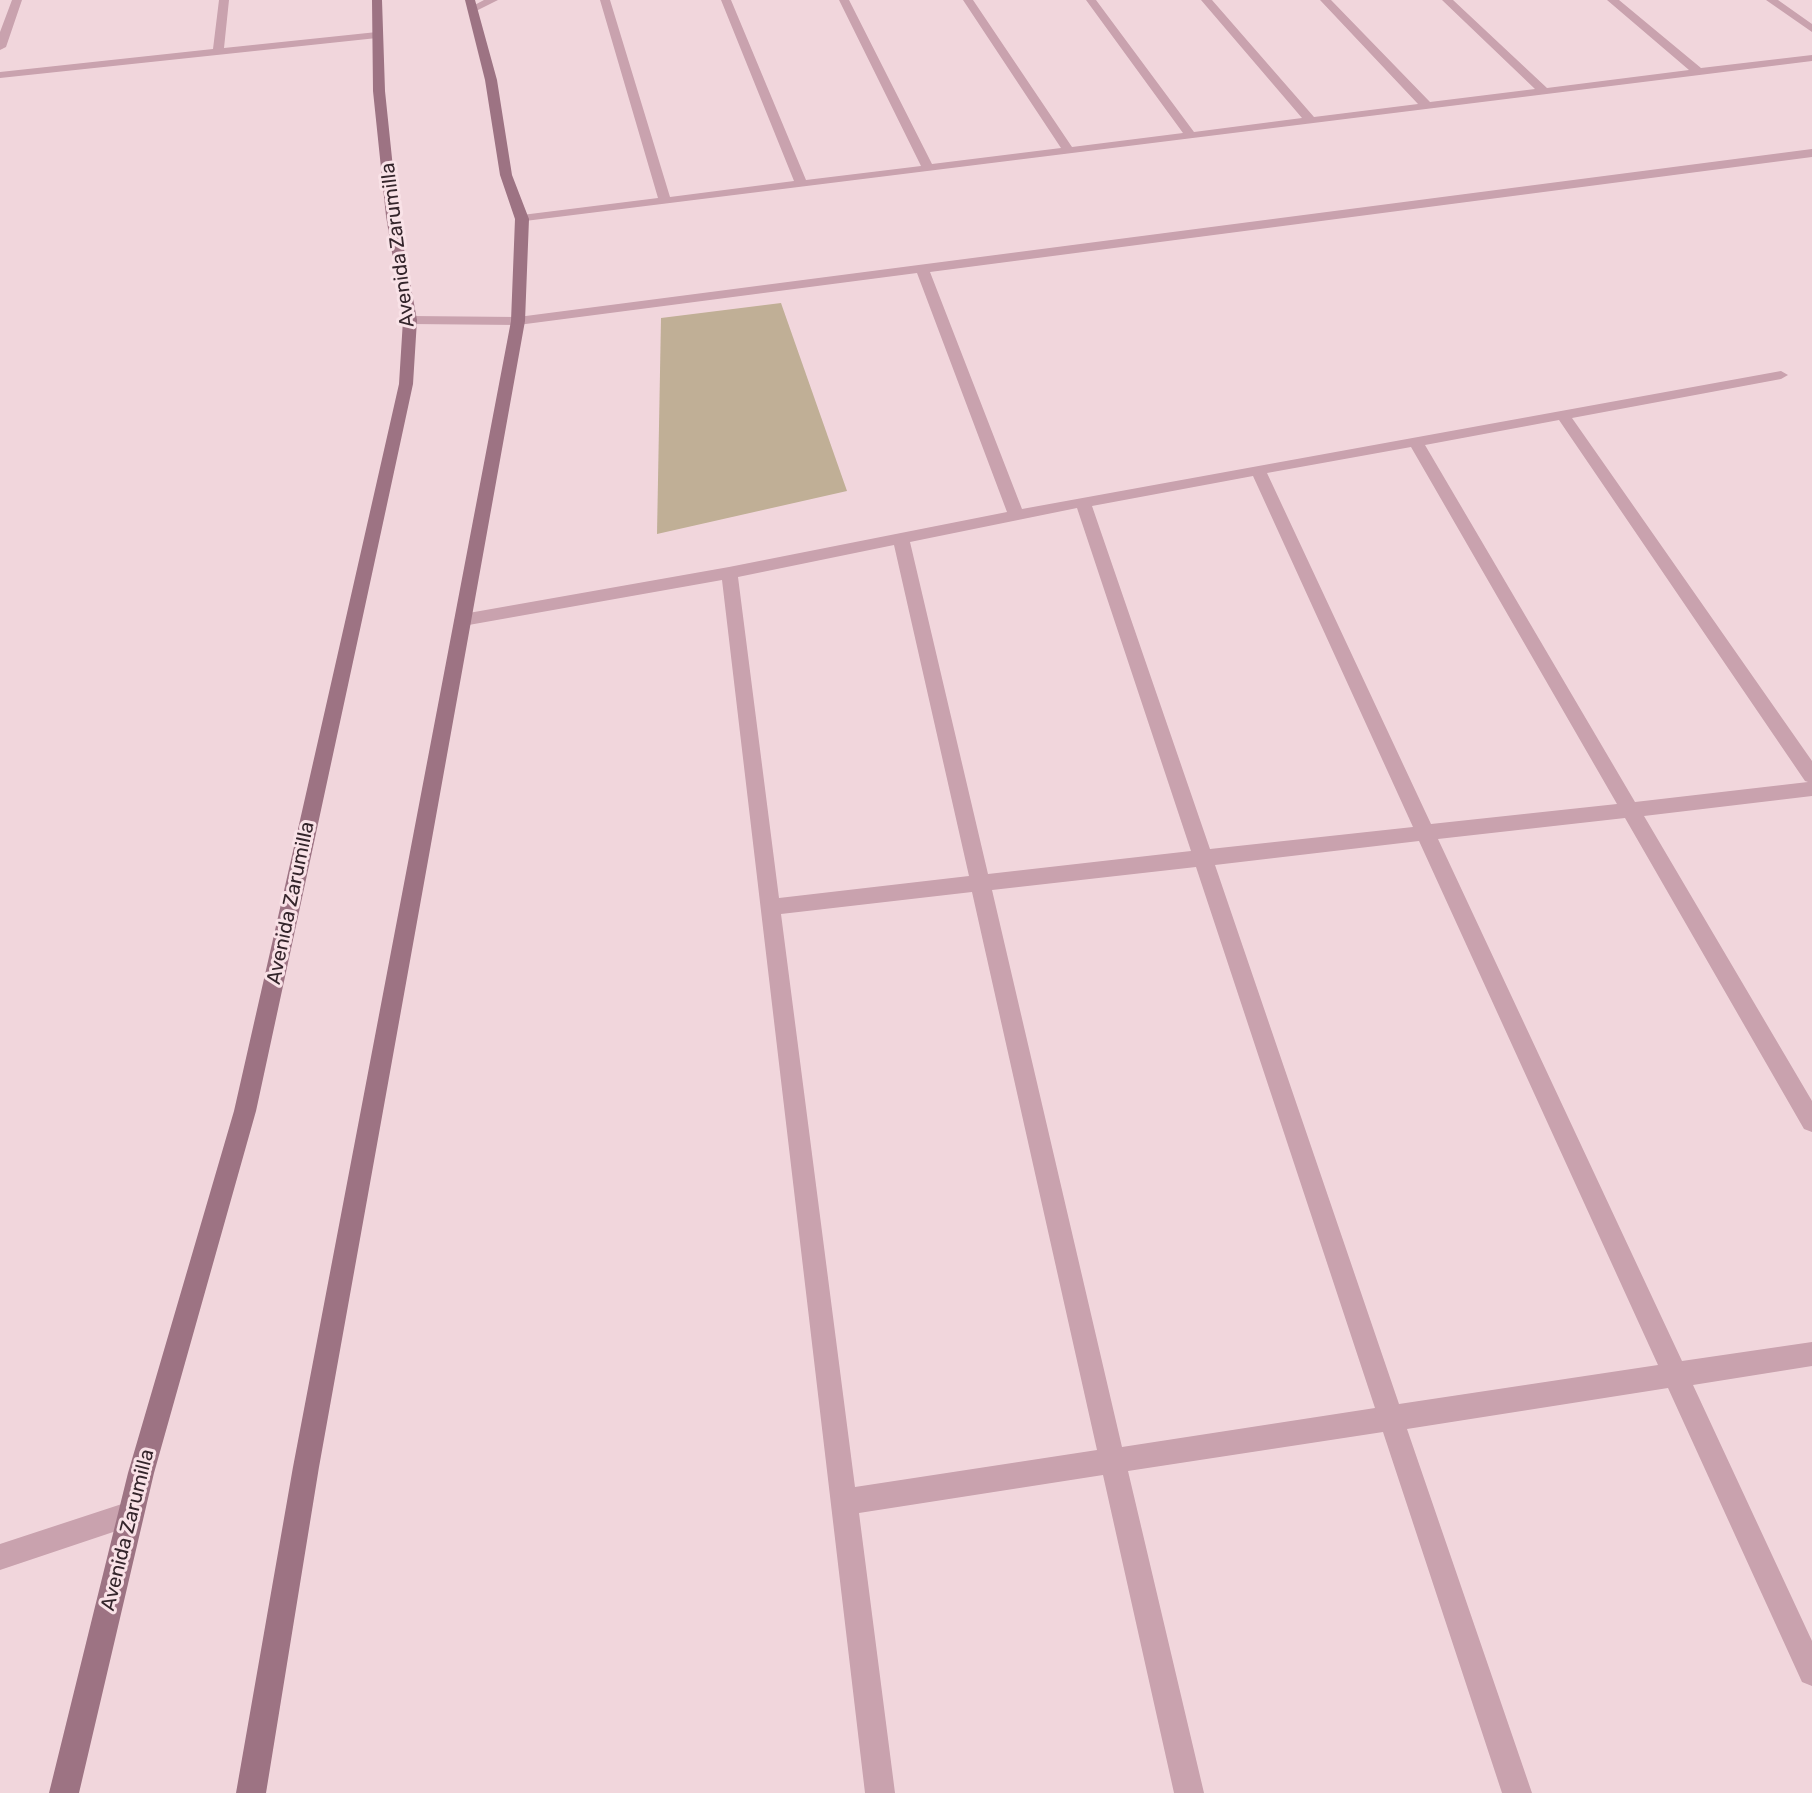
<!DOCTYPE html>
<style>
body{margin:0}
canvas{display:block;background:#f1d6dc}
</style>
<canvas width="1812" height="1793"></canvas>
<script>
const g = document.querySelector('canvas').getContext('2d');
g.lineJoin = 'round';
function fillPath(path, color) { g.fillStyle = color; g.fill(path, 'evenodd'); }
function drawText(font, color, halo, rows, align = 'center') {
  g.font = font + ' Rubik,sans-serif'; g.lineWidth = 6; g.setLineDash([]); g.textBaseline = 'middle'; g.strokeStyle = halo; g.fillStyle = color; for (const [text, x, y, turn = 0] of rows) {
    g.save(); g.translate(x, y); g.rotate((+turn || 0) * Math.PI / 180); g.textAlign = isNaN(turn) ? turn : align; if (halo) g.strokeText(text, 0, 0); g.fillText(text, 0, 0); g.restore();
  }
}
fillPath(new Path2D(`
 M781,303L847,491L657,534L661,318Z`), '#c0af96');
fillPath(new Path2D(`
 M12,0H22L6,47L0,50V32Z
 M219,0H229L224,48L377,32L383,35L377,38L0,78V72L213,49Z
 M484,0H498L476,11L467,9Z
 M600,0H610L670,197L794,181L721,0H731L806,180L921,166L839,0H849L932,164L1061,148L963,0H973L1072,147L1183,133L1086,0H1096L1194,132L1302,118L1201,0H1212L1314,117L1418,104L1320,0H1331L1430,102L1535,89L1442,0H1453L1547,88L1689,70L1607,0H1619L1701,68L1812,55V61L517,222V216L522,215L658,198Z
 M1766,0H1778L1812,24V32Z
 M1812,149V157L930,272L1022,509L1781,371L1788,375L1781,379L1572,418L1812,761V796L1644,816L1812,1101V1132L1804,1129L1625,818L1438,839L1682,1361L1812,1342V1366L1693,1385L1812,1641V1686L1802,1682L1668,1388L1407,1429L1532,1793H1502L1383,1432L1128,1471L1204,1793H1174L1103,1475L859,1513L895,1793H865L722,580L463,626L454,620L463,614L729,567L1007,512L917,273L518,325L410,324L403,320L410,316L518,317ZM1559,420L1805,781L1808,782L1635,802L1425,445ZM1411,447L1617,804L1431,824L1267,473ZM1253,476L1413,827L1210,849L1092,506ZM1077,508L1191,851L988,874L910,542ZM894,545L969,876L779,898L738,577ZM1419,841L1658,1365L1399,1404L1215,865ZM1196,867L1375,1408L1122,1447L992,890ZM972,892L1097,1450L855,1487L781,914Z
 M131,1501L140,1505L144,1514L140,1523L0,1570V1544Z`), '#c9a2ae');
fillPath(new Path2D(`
 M372,0H382L385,91L398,216L417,320L413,384L256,1111L154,1473L79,1793H49L128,1473L234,1111L399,384L403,320L386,216L373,91Z
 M465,0H475L497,80L512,175L529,219L525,321L319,1467L266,1793H236L293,1467L511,321L515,219L500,175L485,80Z`), '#9d7383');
drawText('20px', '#34252b', '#f9e2e7', [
 ["Avenida Zarumilla",398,245,-97],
 ["Avenida Zarumilla",291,903,-78],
 ["Avenida Zarumilla",128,1530,-76]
]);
</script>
